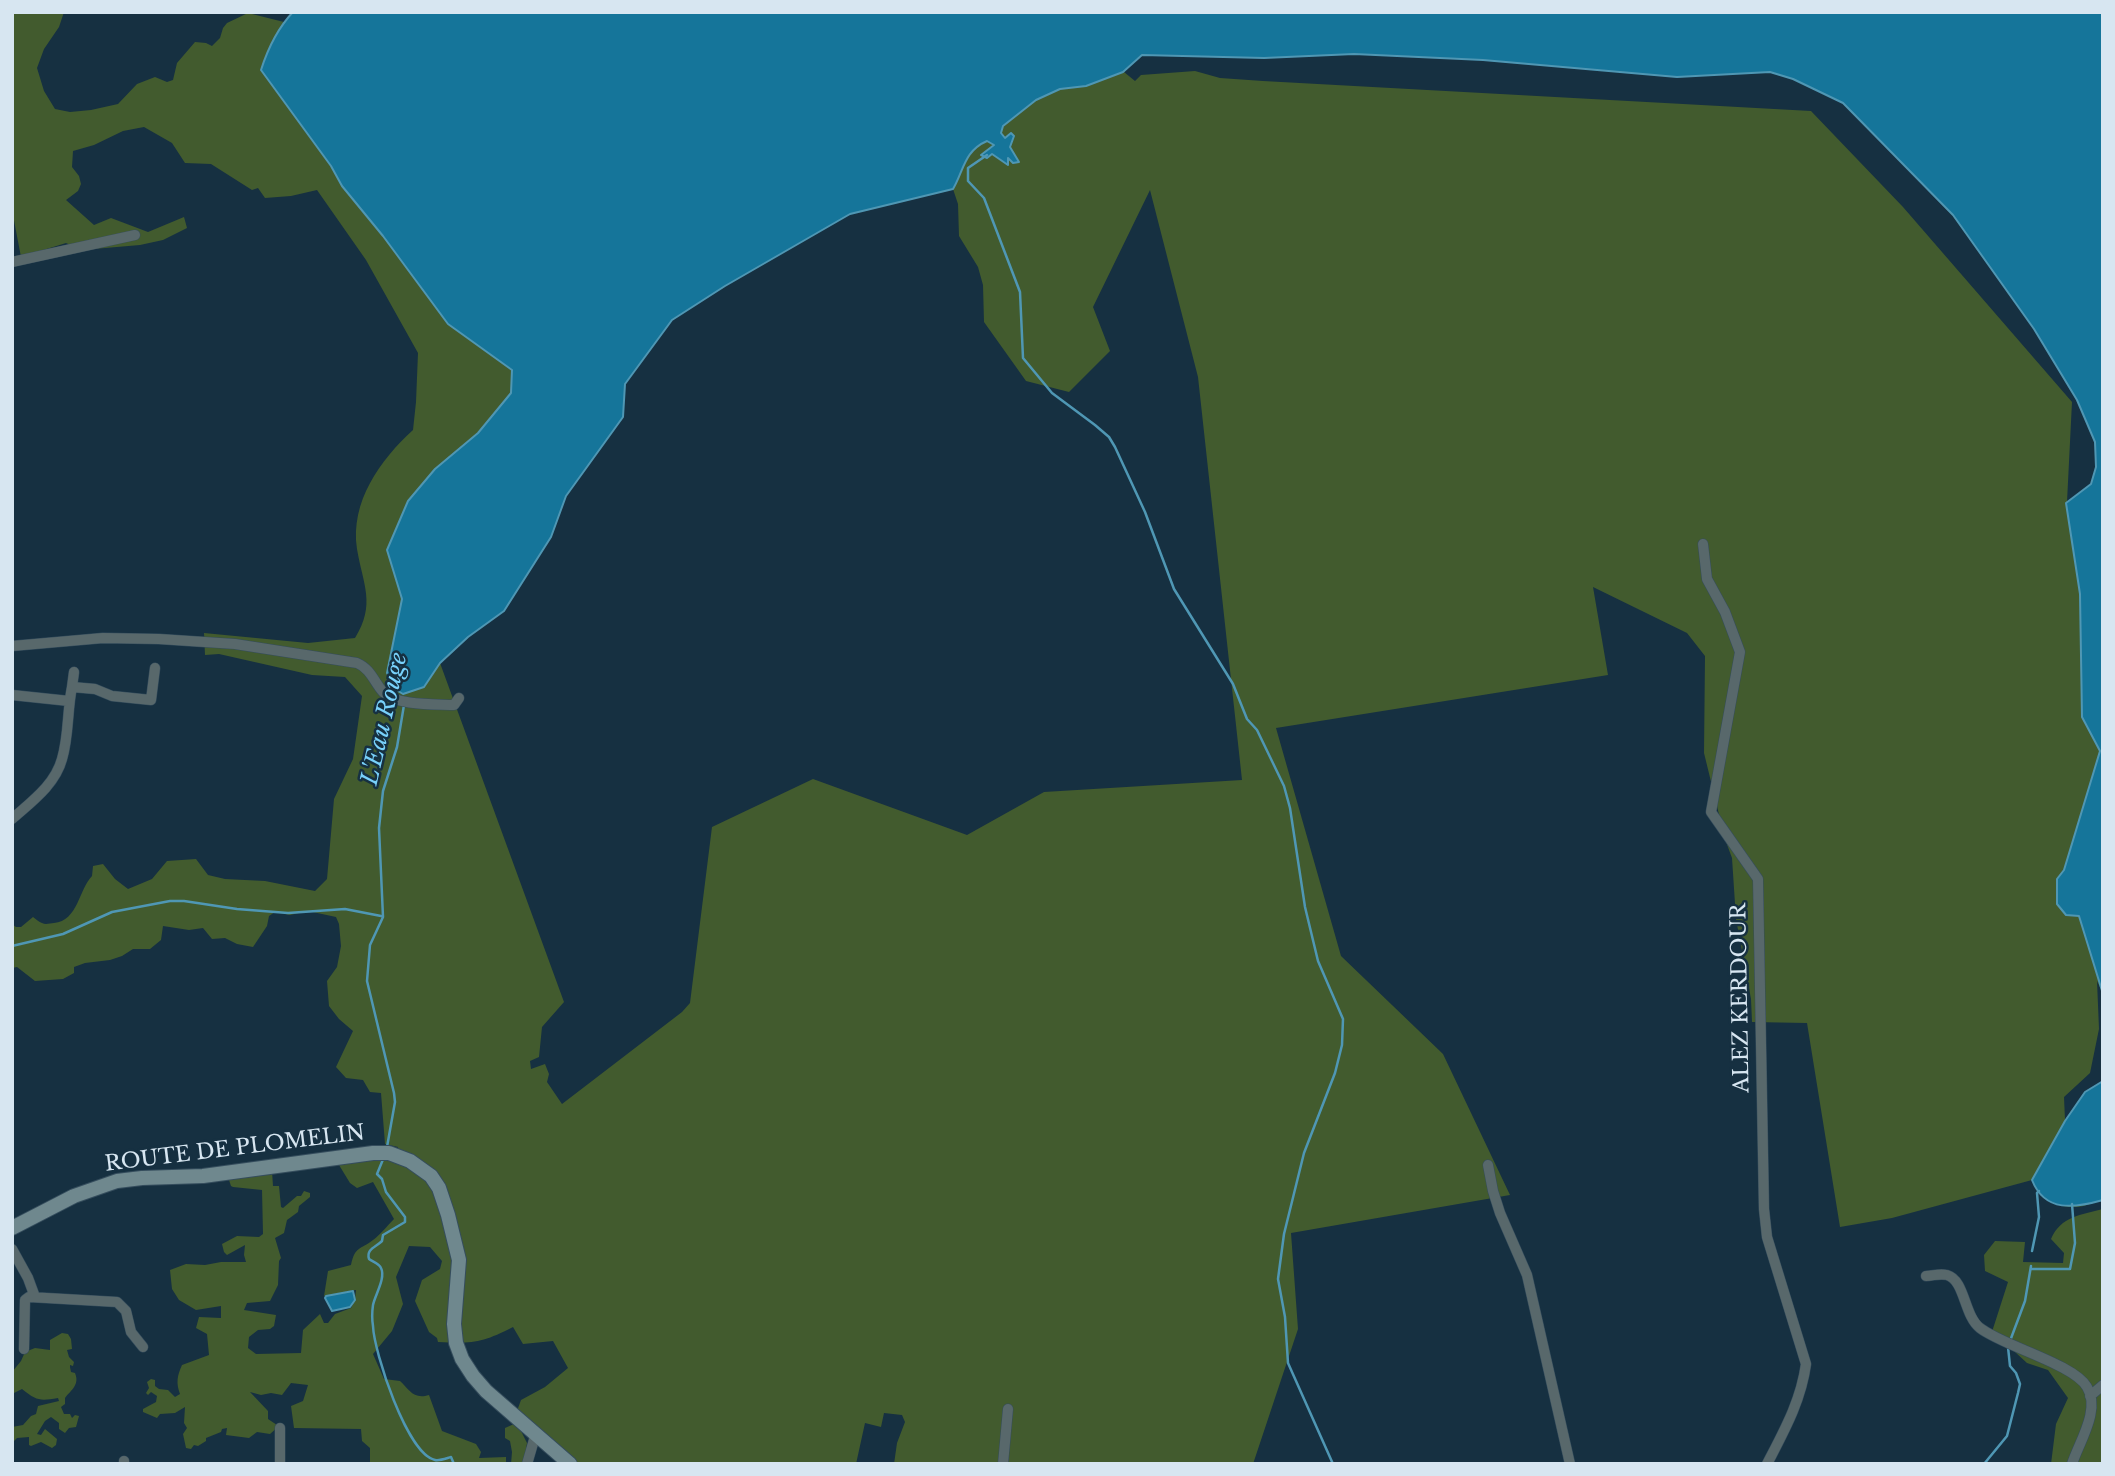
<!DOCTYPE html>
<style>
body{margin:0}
#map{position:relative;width:2115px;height:1476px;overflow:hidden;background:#163041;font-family:"Libre Baskerville",serif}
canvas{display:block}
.frame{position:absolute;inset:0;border:14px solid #d7e6f1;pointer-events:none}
</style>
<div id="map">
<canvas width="2115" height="1476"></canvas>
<div class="frame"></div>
</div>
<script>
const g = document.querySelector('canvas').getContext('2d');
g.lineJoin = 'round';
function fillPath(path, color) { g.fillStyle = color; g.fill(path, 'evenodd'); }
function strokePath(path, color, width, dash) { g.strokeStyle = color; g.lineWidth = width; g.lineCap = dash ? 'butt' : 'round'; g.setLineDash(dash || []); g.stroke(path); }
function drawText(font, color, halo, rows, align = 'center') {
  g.font = font + ' "Libre Baskerville",serif'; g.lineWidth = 5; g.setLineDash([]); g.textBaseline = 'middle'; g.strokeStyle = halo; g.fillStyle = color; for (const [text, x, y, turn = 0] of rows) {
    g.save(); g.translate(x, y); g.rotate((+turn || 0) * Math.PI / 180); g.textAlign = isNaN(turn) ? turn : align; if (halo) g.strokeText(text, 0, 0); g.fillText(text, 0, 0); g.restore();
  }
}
fillPath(new Path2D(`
 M12,12H64L59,27L44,49L37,68L44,91L55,109L70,112L91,110L118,104L137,84L155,77L167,82L173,80L177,63L195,42L206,43L212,46L220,38L223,28L227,23L248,13L284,22L293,12H2103V994L2097,981L2099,1029L2090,1073L2064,1097L2065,1120L2085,1092L2103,1081V1200C2095,1202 2084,1207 2076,1207C2055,1208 2040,1198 2032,1180L1892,1218L1840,1227L1807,1023L1752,1022L1751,999L1736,919L1732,858L1725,839L1704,753L1705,656L1687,633L1593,587L1608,675L1276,728L1341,956L1443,1054L1510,1195L1291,1233L1298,1329L1253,1464H894L897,1443L905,1422L902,1415L884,1413L881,1427L865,1423L856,1464H561L517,1411L521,1400L545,1387L568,1368L553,1341L523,1344L513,1327C482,1343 472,1344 438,1342L437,1338L429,1332L415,1301L422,1280L440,1269L442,1261L430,1247L409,1246L396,1277L403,1304L392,1331L373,1354L384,1379L400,1381C409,1389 413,1400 429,1395L442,1431L476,1444L481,1452L479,1458L506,1457V1462L503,1464H370V1448L362,1441L361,1429L294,1428L291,1406L303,1401L308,1385L291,1383L282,1395L271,1393L261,1395L250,1392L268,1411V1419L277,1425L278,1427L270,1434L257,1432L249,1438L226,1435L227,1428L222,1429L221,1432L206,1438V1441L198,1446L194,1445L191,1449L186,1448L183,1434L187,1428L184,1423L185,1407L175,1413L160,1414L157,1418L143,1412V1409L156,1402L157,1396L151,1392L148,1395L146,1393L149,1388L147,1382L151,1379L155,1380V1386L159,1389L168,1390L175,1397L180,1394C176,1383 177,1376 182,1365L209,1355L207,1334L196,1328L199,1317L221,1318V1306L196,1310L179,1300L172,1289L170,1270L186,1264L205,1265L221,1262H246L244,1255L245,1245L227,1255L224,1252L222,1244L237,1236L259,1237L263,1234L262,1190L233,1187L231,1186L229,1180L272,1171L273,1186H279L281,1207L283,1208L297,1196H301L304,1191L310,1193V1197L299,1206L298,1212L287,1220L284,1233L275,1238L281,1258L279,1261L278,1285L270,1301L247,1303L244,1310L276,1315L274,1326L270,1329L258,1330L249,1337L248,1348L256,1354L301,1353L303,1330L320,1314L324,1323H328L335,1314L351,1308L355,1299L356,1290L324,1296L328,1271L351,1265C355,1246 360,1250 373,1240C380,1235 387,1226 394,1219L373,1182L357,1188L350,1183L339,1165C354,1156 378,1156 394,1162L398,1147L385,1144L381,1093L370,1092L363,1080L346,1078L336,1067L353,1031L339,1019L329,1006L327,981L337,967L341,946L339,924L336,917L308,911L290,915L275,912L269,916L267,926L253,947L237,944L225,938L212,939L203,928L189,930L163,926L161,940L150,949H133L122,956L110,960L85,963L74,967V973L63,979L35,981L17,967L12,968V924L16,927H21L33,917C36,919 39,922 42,923C46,925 50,923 54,923C78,921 79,889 92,876L93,866L103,864L115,879L128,889L152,879L167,861L196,859L208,875L225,879L265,881L315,891L327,879L334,799L353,759L362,696L345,677L312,675L219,654L205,655L204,633L308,643L355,638C376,604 363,585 357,549C350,502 380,460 413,430L416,402L418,353L366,260L317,190L291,196L265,198L258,188L252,190L211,164L185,163L172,143L144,127L123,131L94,145L73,151L72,167L79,176L81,184L78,191L66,200L94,225L111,218L148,232L184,217L187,228L163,240L140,245L82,250L66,243L21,257L12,210ZM1354,54L1483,60L1677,77L1770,72L1793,79L1843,103L1953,216L2034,329L2077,400L2095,442L2096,467L2091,484L2067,502L2072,402L1903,207L1811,111L1263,81L1220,78L1195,71L1141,75L1135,81L1124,72L1142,55L1264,58ZM953,189L958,204L959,236L978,267L983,285L984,322L1026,381L1069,392L1110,351L1093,307L1150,190L1198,377L1242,780L1044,792L967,835L813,779L712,827L690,1003L682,1012L562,1104L547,1082L549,1074L545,1064L531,1069L530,1061L539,1057L542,1027L564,1002L440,663L468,637L504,611L551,537L566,496L623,417L625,384L672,320L725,286L850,214Z
 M2103,1209V1464H2051L2056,1424L2068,1398L2048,1370L2027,1363L2015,1352L1990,1338L2008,1282L1985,1271L1984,1255L1995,1241L2025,1242L2023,1262L2063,1263L2064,1253L2051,1239C2061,1216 2081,1215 2103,1209Z
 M62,1333L68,1334L71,1339L72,1349L67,1350L69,1357L74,1362L73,1366L70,1365V1367L71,1372L75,1373C80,1385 71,1390 65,1398V1404L61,1407L64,1414H70L72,1418L75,1415L79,1416L76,1427L69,1428L65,1433L59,1429V1423L51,1417L45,1421L37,1434L41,1435L45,1429L57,1439L56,1445L52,1448L41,1442L31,1446L29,1445V1437L17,1438L12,1443V1427L23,1425L31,1416L36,1414L38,1406L59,1401L58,1398C40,1401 37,1401 22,1389L12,1394V1372L21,1361L25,1352L35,1348L50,1350V1340Z
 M514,1424L518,1425L527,1443L524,1464H511L512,1452L510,1441L505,1438V1428Z`), '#425b2e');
const water = new Path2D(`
 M293,12H2103V994L2079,916L2066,915L2057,904V879L2064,870L2100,751L2082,717L2080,594L2066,503L2091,484L2096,467L2095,442L2077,400L2034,329L1953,215L1843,103L1793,79L1770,72L1677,77L1483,60L1354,54L1264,58L1142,55L1123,72L1086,86L1060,89L1036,100L1003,126L1001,133L1005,138L1011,133L1014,136L1010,147L1019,162L1013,163L1008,158V165L992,154L987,158L981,155L994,145L987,141C964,151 964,170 953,189L850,214L725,286L672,320L625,384L623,417L566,496L551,537L504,611L468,637L440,663L424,687L403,694L398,691L387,673L402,599L387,550L408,501L435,469L478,433L511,393L512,370L448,324L383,236L342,186L331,166L261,70C268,48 277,29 293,12Z
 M2103,1081V1200C2075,1208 2045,1213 2032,1180L2065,1121L2085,1092Z
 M353,1291L355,1300L350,1307L332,1311L325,1298L326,1296Z`);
fillPath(water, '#15759a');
strokePath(water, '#4f97b4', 2);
strokePath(new Path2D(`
 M987,155L968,168V181L984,198L1020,292L1023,358L1052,393L1095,425L1109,437L1115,447L1145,512L1174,589L1233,684L1247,719L1257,730L1284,786L1290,808L1305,907L1318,961L1343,1019L1342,1045L1335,1073L1304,1153L1284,1234L1278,1279L1285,1317L1288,1363L1333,1464
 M12,946L63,934L112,912L170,901H184L237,909L288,913L345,909L381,916
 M387,1147L395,1102L394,1093L367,981L370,945L383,917L379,828L383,791L397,747L404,705
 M384,1157L377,1174L382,1179L386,1192L405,1217V1222L383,1235L382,1241C376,1247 366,1249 369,1259C373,1262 379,1263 381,1268C386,1278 375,1295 373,1305C372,1312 372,1320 373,1326C374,1352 407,1454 435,1460C440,1461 447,1458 451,1457L454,1464
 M2032,1251L2039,1217L2037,1193L2039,1191
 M2031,1269H2070L2075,1243L2072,1204
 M2010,1341L2025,1301L2031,1266
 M1984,1464L2007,1436L2018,1393L2020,1384L2016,1373L2010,1366L2008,1347`), '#4f97b4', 2.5);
const street = new Path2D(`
 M12,262L135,235
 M1703,544L1707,579L1725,612L1740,652L1711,812L1758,879L1764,1209L1767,1237L1806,1364C1801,1401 1784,1431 1767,1464
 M12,646L103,638L159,639L235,644L357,663C371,669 374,682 383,692C396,706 436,704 454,705L459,698
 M72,687L74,672
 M12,695L69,701
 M12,819C31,802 55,785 62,759C69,736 67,711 72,687L95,689L112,696L151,700L155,668
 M1488,1165L1493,1191L1500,1213L1527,1275L1570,1464
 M12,1249L28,1278L35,1297
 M1926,1276C1933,1276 1939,1273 1947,1275C1965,1280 1964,1316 1980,1328C2003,1346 2074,1364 2087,1387C2101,1410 2079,1442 2072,1464
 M24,1349L25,1300L29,1297L117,1302L126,1311L131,1332L143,1347
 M2090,1396L2103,1385
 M124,1461V1464
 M280,1464V1428
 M527,1464L536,1433
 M1003,1464L1008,1409`);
const secondary = new Path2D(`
 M12,1228L74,1196L117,1181L142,1178L203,1176L373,1153H389L410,1161L431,1176L439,1188L448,1215L459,1260L454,1324L456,1343L462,1359L473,1376L486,1391L570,1464`);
strokePath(street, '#354d5d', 11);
strokePath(secondary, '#354d5d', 16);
strokePath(street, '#58686b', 10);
strokePath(secondary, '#6f888e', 14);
drawText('21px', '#d7e6f1', '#163041', [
 ["ALEZ KERDOUR",1741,998,-91],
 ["ROUTE DE PLOMELIN",235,1149,-7]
]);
drawText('italic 23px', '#78d1fb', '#163041', [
 ["L'Eau Rouge",385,719,-77]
]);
</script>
